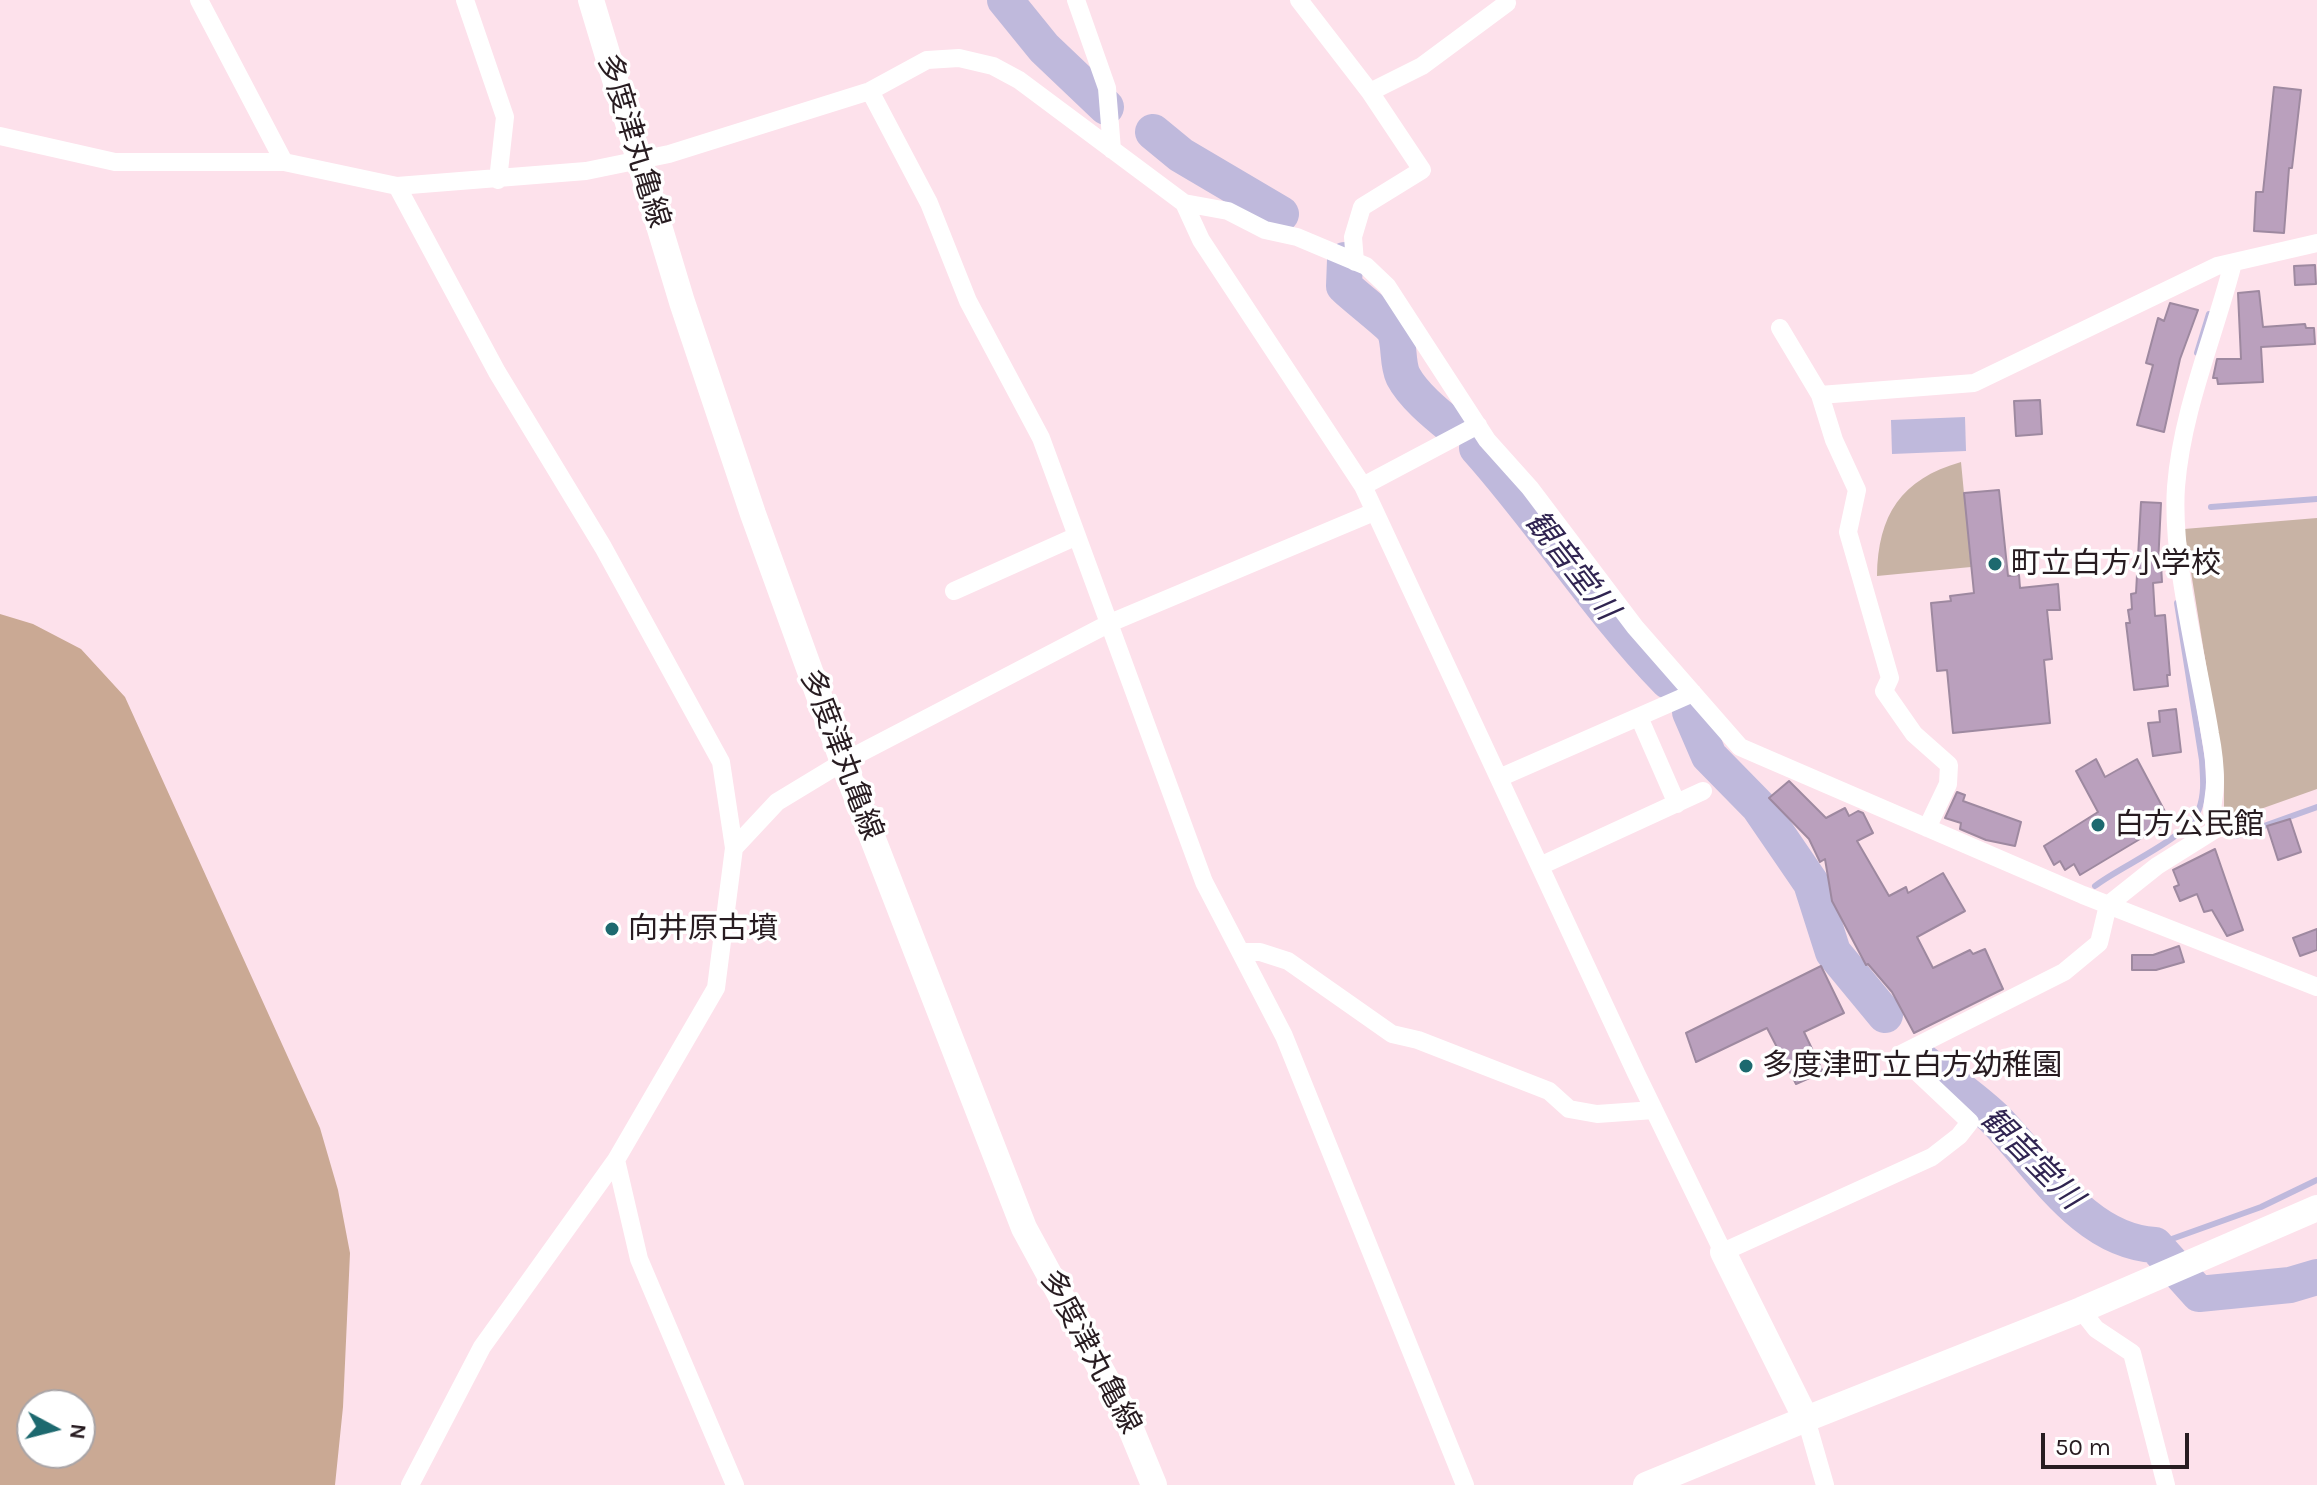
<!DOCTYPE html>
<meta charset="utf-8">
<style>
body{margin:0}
#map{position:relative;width:2317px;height:1485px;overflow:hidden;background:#fde1eb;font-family:Karla,sans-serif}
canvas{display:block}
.north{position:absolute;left:16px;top:1389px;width:80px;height:80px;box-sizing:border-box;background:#fff;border:2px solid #a9a4a6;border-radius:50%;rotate:97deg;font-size:22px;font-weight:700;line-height:32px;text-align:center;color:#281c21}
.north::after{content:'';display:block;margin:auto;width:28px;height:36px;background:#1d696f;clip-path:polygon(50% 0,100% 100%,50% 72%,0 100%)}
.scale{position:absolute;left:2041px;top:1433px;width:148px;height:36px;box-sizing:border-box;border:4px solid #281c21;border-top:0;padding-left:10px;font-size:24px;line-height:28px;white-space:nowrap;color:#281c21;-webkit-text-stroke:6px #fff;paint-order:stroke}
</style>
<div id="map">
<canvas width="2317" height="1485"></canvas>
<div class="north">N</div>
<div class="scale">50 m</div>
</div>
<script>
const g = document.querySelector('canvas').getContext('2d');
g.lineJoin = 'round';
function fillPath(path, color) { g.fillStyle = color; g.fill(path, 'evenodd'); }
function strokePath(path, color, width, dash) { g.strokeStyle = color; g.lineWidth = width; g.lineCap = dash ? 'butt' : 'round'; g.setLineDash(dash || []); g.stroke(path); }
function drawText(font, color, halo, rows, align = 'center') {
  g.font = font + ' Karla,"Noto Sans JP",sans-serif'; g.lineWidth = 7; g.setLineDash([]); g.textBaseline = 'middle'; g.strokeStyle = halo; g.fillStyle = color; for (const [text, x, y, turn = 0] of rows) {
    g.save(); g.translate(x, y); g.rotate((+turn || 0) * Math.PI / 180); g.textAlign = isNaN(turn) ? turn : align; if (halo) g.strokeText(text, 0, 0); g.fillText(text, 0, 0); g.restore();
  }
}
fillPath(new Path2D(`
 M1961,462L1971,567L1877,576C1878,515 1901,479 1961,462Z
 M2317,518V789L2224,822V776L2184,529Z`), '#c8b3a5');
fillPath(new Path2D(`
 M0,614L33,624L81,649L125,697L320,1128L338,1190L350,1253L343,1407L335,1485H0ZM32,1405H80V1453H32Z`), '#caa994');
fillPath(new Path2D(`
 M1965,417L1966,451L1892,454L1891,420Z`), '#bfb9dc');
strokePath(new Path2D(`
 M2197,353L2209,314
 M2211,507L2317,499
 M2236,836L2317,807
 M2095,886C2120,866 2189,838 2199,809C2205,793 2203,777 2202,760L2177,603
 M2155,1245L2261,1207L2317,1180`), '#bfb9dc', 6);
strokePath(new Path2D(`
 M1005,0L1044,48L1106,107
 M1153,132L1181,155L1281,214
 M1345,260L1344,286C1355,297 1391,324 1395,332C1400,346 1397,363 1403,376C1413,395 1435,413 1451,426
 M1477,448C1544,523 1598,609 1668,681
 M1690,712L1709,756L1759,807L1811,883L1833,952L1885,1015
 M1921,1060C1945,1079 1972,1097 1994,1118C2040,1164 2083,1241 2155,1245L2199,1294L2290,1285L2317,1277`), '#bfb9dc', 36);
const building = new Path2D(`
 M2274,87L2301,90L2292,168H2289L2284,233L2254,231L2256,192H2263Z
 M2315,265L2316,284L2295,285L2294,266Z
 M2259,291L2263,327L2305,324L2306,328H2314L2315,344L2261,347L2263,382L2218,384L2217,378H2213L2217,359H2241L2238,293Z
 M2170,303L2198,310L2180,359L2164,432L2137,425L2153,365L2146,363L2158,318L2164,321Z
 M2040,400L2042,434L2016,436L2014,401Z
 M1999,490L2008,576L2019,575L2020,588L2058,584L2060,610H2047L2052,659L2044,660L2050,723L1953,733L1947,670L1937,671L1931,603L1951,601L1950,596L1974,593L1964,493Z
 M2141,502L2161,503L2158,565H2161L2162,582L2153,583L2155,616L2165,615L2170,675H2167L2168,686L2134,690L2126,623H2130L2128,610L2132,609L2131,594L2136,593Z
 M2176,709L2181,752L2153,756L2148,723L2160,722L2159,711Z
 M2096,759L2105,777L2137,759L2170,821L2080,875L2074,864L2065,870L2060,861L2054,865L2044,846L2098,812L2076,771Z
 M1789,781L1826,818L1845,808L1849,816L1858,811L1863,813L1873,833L1857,841L1889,896L1906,887L1908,893L1943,873L1965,911L1917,937L1933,968L1970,950L1973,954L1985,949L2003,989L1914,1033L1892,992L1868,964L1866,965L1832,901L1825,859L1820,862L1809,839L1769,798Z
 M1957,792L1965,795L1963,801L2021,822L2015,846L1986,840L1960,829L1961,823L1945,818Z
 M2290,819L2301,852L2278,860L2267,826Z
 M2215,849L2243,930L2227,936L2212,910L2204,912L2197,894L2180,901L2174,887L2179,885L2173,870Z
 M2317,929V950L2300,956L2293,938Z
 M2179,946L2184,962L2156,970H2132V955H2153Z
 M1821,966L1844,1013L1804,1032L1823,1072L1796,1084L1767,1028L1696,1062L1686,1033Z`);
fillPath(building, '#baa0bd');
strokePath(building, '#9e89a0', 2);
strokePath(new Path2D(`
 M199,0L284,162
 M465,0L505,117L498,180
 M1076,0L1107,88L1112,150
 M1299,0L1370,92L1422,170L1362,207L1353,237L1355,262
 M870,91L929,203L968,301L1041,438L1204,882L1284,1036L1465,1485
 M1370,92L1422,66L1507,3
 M0,136L115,162H284L397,186L586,171L669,154L870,91L927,60L959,58L993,66L1019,80L1184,203L1228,211L1265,230L1297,237L1366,266L1387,286L1487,440L1530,488L1635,627L1740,747L2083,895L2317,987
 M397,186L497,372L603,547L721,762L734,848L716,988L616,1160L482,1347L410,1485
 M1184,203L1201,240L1363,486L1636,1073L1723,1252L1932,1157L1959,1136L1970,1122L1899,1055L2064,972L2099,943L2108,905L2157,866L2216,829C2208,807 2215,803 2215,782C2215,766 2213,749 2210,734C2198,660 2171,559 2176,487C2182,410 2214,337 2233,263
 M1780,328L1820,395L1834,440L1857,490L1848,532L1890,678L1884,691L1914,734L1949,765L1948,784L1927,828
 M1820,395L1974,383L2217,266L2317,243
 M1363,486L1478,425
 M954,591L1077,536
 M1639,717L1677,804
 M1499,778L1693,693
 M734,848L777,802L843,762L1110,623L1374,512
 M1540,866L1703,791
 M1241,952H1260L1288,961L1392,1034L1418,1040L1549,1091L1569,1109L1597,1114L1654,1110
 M616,1160L639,1259L735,1485
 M2081,1310L2096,1329L2132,1353L2166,1485
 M1806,1419L1825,1485`), '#fff', 18);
strokePath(new Path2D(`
 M591,0L682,302L753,514L843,762L1024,1228L1124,1412L1154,1485
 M1723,1252L1806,1419L2081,1310L2317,1208
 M1646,1485L1806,1419`), '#fff', 26);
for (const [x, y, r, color] of [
 [1995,564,8,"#1d696f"],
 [2098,825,8,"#1d696f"],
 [612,929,8,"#1d696f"],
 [1746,1066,8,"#1d696f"]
]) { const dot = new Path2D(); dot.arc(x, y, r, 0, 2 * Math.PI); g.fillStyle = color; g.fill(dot); strokePath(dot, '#fff', 3); }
drawText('30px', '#281c21', '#fff', [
 ["多度津丸亀線",633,141,73],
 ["多度津丸亀線",841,755,69],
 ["多度津丸亀線",1090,1352,62]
]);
drawText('30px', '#281c21', '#fff', [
 ["町立白方小学校",2011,564],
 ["白方公民館",2114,825],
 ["向井原古墳",628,929],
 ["多度津町立白方幼稚園",1762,1066]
], 'left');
drawText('italic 32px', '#302451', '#fff', [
 ["観音堂川",1571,566,52],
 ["観音堂川",2031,1159,45]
]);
</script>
